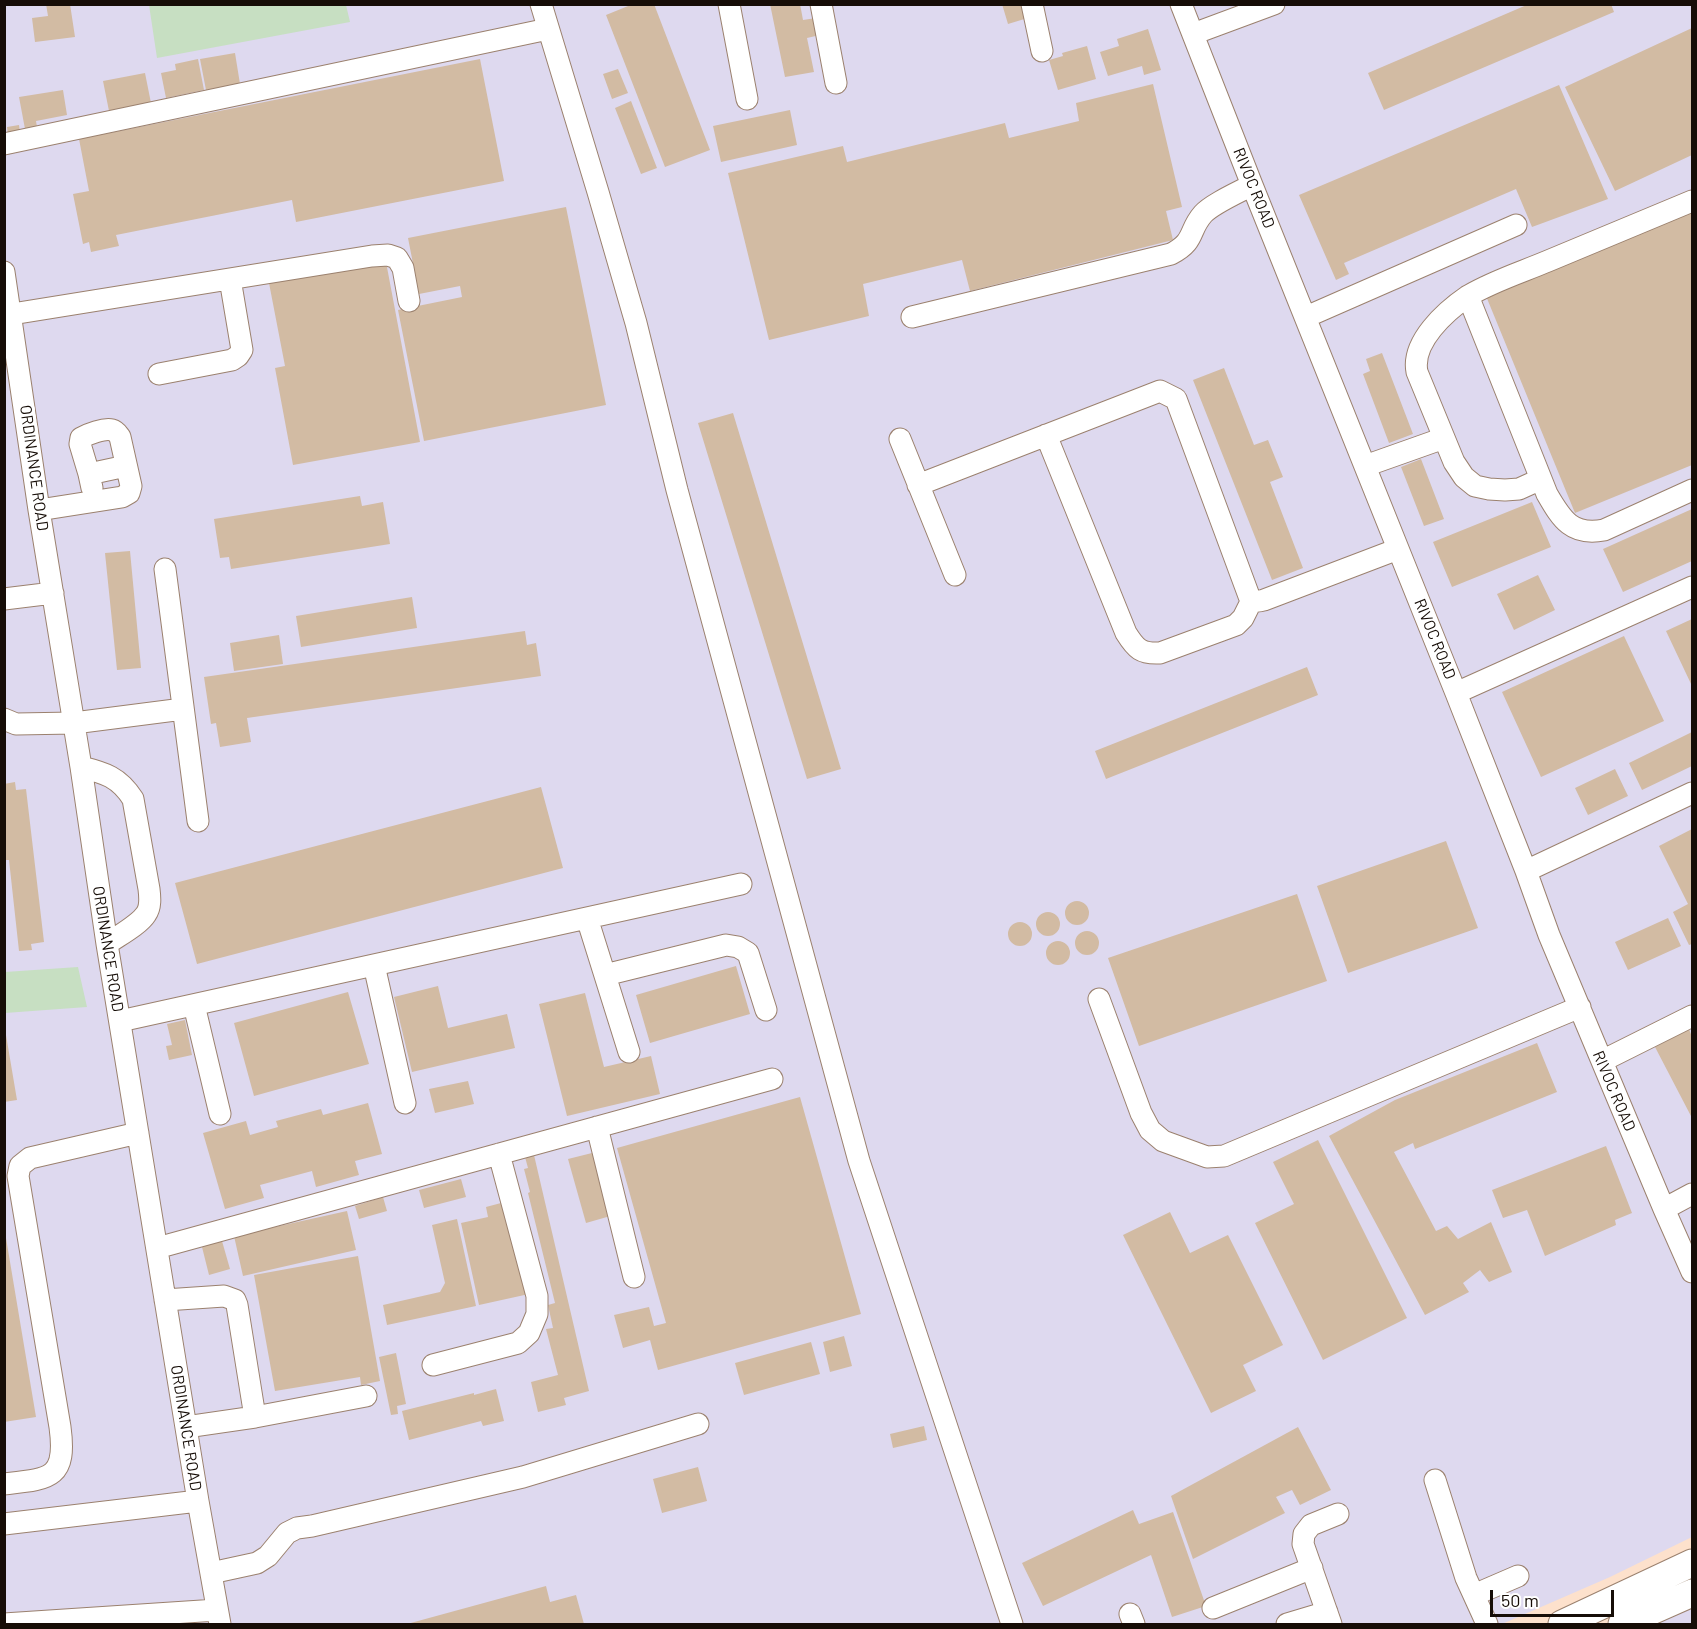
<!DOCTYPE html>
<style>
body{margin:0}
#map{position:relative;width:1697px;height:1629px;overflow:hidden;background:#fde1cc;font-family:Barlow,sans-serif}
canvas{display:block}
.frame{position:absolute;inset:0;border:6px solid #160d07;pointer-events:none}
.scale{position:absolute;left:1490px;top:1590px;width:124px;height:27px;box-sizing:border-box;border:3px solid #160d07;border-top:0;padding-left:8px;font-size:18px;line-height:21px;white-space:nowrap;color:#160d07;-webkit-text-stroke:4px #fff;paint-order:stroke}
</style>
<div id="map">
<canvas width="1697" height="1629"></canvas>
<div class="frame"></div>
<div class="scale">50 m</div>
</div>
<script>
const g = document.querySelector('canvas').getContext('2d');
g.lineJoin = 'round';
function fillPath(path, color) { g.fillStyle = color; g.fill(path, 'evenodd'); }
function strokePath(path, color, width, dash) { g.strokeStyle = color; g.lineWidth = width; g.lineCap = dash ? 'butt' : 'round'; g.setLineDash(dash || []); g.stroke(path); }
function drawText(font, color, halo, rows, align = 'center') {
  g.font = font + ' Barlow,sans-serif'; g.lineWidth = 6; g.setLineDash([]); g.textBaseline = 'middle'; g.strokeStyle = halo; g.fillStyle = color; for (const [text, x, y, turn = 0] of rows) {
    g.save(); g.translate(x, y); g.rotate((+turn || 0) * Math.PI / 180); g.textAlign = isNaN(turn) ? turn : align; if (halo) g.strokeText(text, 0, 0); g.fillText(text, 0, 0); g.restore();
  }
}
fillPath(new Path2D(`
 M5,5H1692V1537L1610,1577L1502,1624H5Z
 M1692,1608V1624H1656Z`), '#ded9ef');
fillPath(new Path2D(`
 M149,5H346L350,22L157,58Z
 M78,967L87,1007L5,1013V972Z`), '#c7dfc2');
fillPath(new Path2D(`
 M46,4H70L75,37L35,42L32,18L48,16Z
 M633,4H654L710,150L665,167L606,15Z
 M770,4H800L803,20L816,18L820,35L807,38L814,72L785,77Z
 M1002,4H1027L1031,17L1008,24Z
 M1529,4H1611L1614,12L1384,110L1368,73Z
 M1692,28V155L1615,191L1565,87Z
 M1148,29L1161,70L1144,75L1142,66L1108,76L1100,52L1119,46L1117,39Z
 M1087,46L1096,79L1058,90L1049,60L1063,56L1062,53Z
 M235,53L240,84L206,90L200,59Z
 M198,59L204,90L166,98L161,73L176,70L175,64Z
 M480,59L504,181L296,222L292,200L116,235L119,246L91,252L89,242L83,244L73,194L89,191L79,139Z
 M618,69L628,93L612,99L603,74Z
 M145,73L151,103L109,111L103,81Z
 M1153,84L1182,207L1166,211L1173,240L970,291L962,260L863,284L869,316L769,340L728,173L843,146L847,162L1005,123L1009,138L1079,121L1076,103Z
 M1559,85L1608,199L1532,227L1516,189L1344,263L1349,274L1336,280L1299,195Z
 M63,90L67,115L36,121L37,127L25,129L19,97Z
 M631,101L657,168L641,174L615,108Z
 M790,110L797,145L721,162L713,126Z
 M19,125L20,133L8,136L7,127Z
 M566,207L606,405L424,441L398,310L462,297L460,286L419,294L408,238Z
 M1692,212V465L1575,513L1486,296Z
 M386,262L420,442L293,465L275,368L285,366L269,283Z
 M1382,353L1413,434L1389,443L1363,374L1370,371L1366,359Z
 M1224,368L1254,445L1268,440L1283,477L1270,482L1303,568L1272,580L1193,380Z
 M733,413L841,769L807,779L698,423Z
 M1421,459L1444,519L1424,526L1401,467Z
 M360,496L362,506L383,502L390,544L231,569L229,557L220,558L214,519Z
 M1532,502L1551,547L1452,587L1433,542Z
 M1692,509V561L1623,592L1603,549Z
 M130,551L141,668L117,670L105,553Z
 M1538,575L1555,610L1514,630L1497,594Z
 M412,597L417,628L301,647L296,616Z
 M1692,619V686L1666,631Z
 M525,631L527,645L536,643L541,676L247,718L251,742L220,747L216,723L211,724L204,677Z
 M279,635L283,664L234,671L230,643Z
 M1624,636L1664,721L1541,777L1502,692Z
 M1307,667L1318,695L1106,779L1095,751Z
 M1692,732V766L1642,790L1629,763Z
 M1615,769L1628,796L1588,815L1575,788Z
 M15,782L16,790L26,789L44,942L31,944L32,950L19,951L9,860H4V784Z
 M541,787L563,868L197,964L175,883Z
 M1692,829V944L1689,945L1673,912L1688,904L1659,846Z
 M1446,841L1478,928L1348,973L1317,886Z
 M1297,894L1327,981L1139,1046L1108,958Z
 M1065 913a12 12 0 1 1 24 0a12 12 0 1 1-24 0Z
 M1036 924a12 12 0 1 1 24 0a12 12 0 1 1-24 0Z
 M1668,918L1681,946L1628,970L1615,942Z
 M1008 934a12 12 0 1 1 24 0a12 12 0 1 1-24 0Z
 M1075 943a12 12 0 1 1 24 0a12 12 0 1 1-24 0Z
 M1046 953a12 12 0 1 1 24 0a12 12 0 1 1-24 0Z
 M736,966L750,1014L650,1043L636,995Z
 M438,986L448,1028L507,1014L515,1048L412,1072L394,997Z
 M348,992L369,1064L254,1096L234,1023Z
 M585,993L604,1067L651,1056L660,1094L567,1116L539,1004Z
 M185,1020L192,1055L169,1060L166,1046L172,1045L167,1024Z
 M1689,1029L1692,1037V1118L1655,1047Z
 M4,1035H6L17,1100L4,1102Z
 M1537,1043L1557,1092L1415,1149L1413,1143L1394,1152L1436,1231L1447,1226L1458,1239L1491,1222L1512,1272L1489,1282L1480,1270L1463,1283L1469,1292L1425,1315L1329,1136L1395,1100Z
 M468,1081L474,1104L435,1113L429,1089Z
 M800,1097L861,1314L658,1370L650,1340L623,1348L614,1315L649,1307L654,1326L666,1323L617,1148Z
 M368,1103L382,1154L355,1161L359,1175L316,1187L312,1171L260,1185L264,1198L225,1209L203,1133L246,1121L250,1135L278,1127L276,1121L321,1109L323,1115Z
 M1318,1140L1407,1318L1323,1360L1255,1223L1294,1204L1273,1162Z
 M1606,1146L1632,1213L1615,1220L1616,1225L1545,1256L1527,1210L1503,1218L1492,1190Z
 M596,1152L614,1215L586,1223L568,1159Z
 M534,1155L589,1391L564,1398L566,1405L538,1412L531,1382L558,1375L546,1329L553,1328L548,1305L555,1303L528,1193L530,1192L524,1169L528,1168L525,1157Z
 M461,1179L466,1197L424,1208L419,1190Z
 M383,1197L387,1211L359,1219L355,1206Z
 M501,1203L506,1223L513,1222L529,1294L479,1305L461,1223L488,1217L486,1207Z
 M347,1211L356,1250L243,1276L234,1236Z
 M1170,1212L1190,1253L1228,1235L1283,1345L1243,1365L1256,1391L1211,1413L1123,1235Z
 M457,1219L476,1306L387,1325L383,1305L440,1292L445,1283L432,1225Z
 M4,1238H6L36,1417L4,1422Z
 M222,1241L230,1269L209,1275L202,1247Z
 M358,1256L380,1381L361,1385L360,1377L275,1391L254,1275Z
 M844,1336L852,1366L830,1372L823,1342Z
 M811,1342L820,1374L744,1395L735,1363Z
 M396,1353L406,1404L397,1406L398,1414L391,1415L379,1357Z
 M496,1389L504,1421L483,1426L481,1421L409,1440L402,1411L474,1393V1395Z
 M924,1426L927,1440L893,1448L890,1434Z
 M1298,1427L1331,1490L1300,1505L1292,1490L1276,1497L1285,1513L1193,1559L1171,1496Z
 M698,1467L707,1501L662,1513L653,1479Z
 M1133,1510L1139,1524L1173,1512L1206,1606L1172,1617L1151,1555L1043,1606L1022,1563Z
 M546,1586L550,1602L576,1595L584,1624H407Z`), '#d2bba3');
const minor = new Path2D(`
 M541,4L598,192L636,323L677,490L859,1161L1012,1624
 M729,4L747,99
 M821,4L836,83
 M1032,4L1042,51
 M1181,4L1252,185L1456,693L1526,871L1549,935L1664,1209L1692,1272
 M1193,34L1274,4
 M4,144L548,29
 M4,272L39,510L81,767L107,944L198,1501L220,1624
 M1468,296L1547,494C1562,520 1572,536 1604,530L1692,490
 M12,314L372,256L388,255L397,258L403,268L409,301
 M912,317L1171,254C1196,241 1188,231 1203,214C1212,204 1239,192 1252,185
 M1306,317L1516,225
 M159,374L232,360L238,356L242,350L230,279
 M1046,435L1126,633C1136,649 1141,654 1160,653L1236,625L1243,618L1252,600
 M900,439L955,575
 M1365,466L1444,438
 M1541,479L1519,489L1505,490L1489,489L1475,486L1464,477L1454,462L1417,372C1411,342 1446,311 1468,296C1493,281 1522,272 1548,261C1596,241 1644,221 1692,201
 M918,485L1160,391L1176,399L1249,596C1253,602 1257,602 1264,600L1398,549
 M92,488L89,474L126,466
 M39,510L122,497L129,493L131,486L120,437C117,433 116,431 112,430C104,428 88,434 81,438L80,444L89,474
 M165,569L198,821
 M4,599L53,593
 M1456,693L1692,587
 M4,719L16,724L74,723L183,709
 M81,767C105,773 119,777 133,799L149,889C150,897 151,907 146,914C139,925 118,936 107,944
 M1526,871L1692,793
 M587,918L629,1052
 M374,965L405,1103
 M605,975L726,945L738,947L748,953L766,1010
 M1099,999L1141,1113L1150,1130L1163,1141L1207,1157L1224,1156L1580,1007
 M194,1005L220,1114
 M120,1021L741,884
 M1602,1061L1692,1016
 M597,1127L634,1277
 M1664,1209L1692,1194
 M157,1248L772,1079
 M165,1300L224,1296L235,1300L237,1305L255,1417
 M433,1365L518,1343L529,1333L537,1314V1296L499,1154
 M186,1427L255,1417L366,1396
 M1435,1480L1466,1578L1487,1624
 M4,1484C50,1479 67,1479 60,1427L18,1176L20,1166L30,1158L138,1133
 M4,1524L198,1501
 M211,1573L257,1563L268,1556L287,1533L297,1528L312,1526L523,1477L698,1424
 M1474,1595L1518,1576
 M1213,1608L1312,1568
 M1130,1614L1134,1624
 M4,1624L217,1610
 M1287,1624L1327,1612
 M1331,1624L1303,1544L1304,1534L1311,1525L1338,1514`);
const major = new Path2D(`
 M1562,1624L1692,1563
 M1622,1624L1692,1593`);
strokePath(minor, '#9b816e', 23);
strokePath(major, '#9b816e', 29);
strokePath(minor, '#fff', 21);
strokePath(major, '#fff', 27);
drawText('16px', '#160d07', '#fff', [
 ["RIVOC ROAD",1254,188,68],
 ["ORDINANCE ROAD",34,468,82],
 ["RIVOC ROAD",1435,639,68],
 ["ORDINANCE ROAD",108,949,81],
 ["RIVOC ROAD",1614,1091,67],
 ["ORDINANCE ROAD",186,1428,81]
]);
</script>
